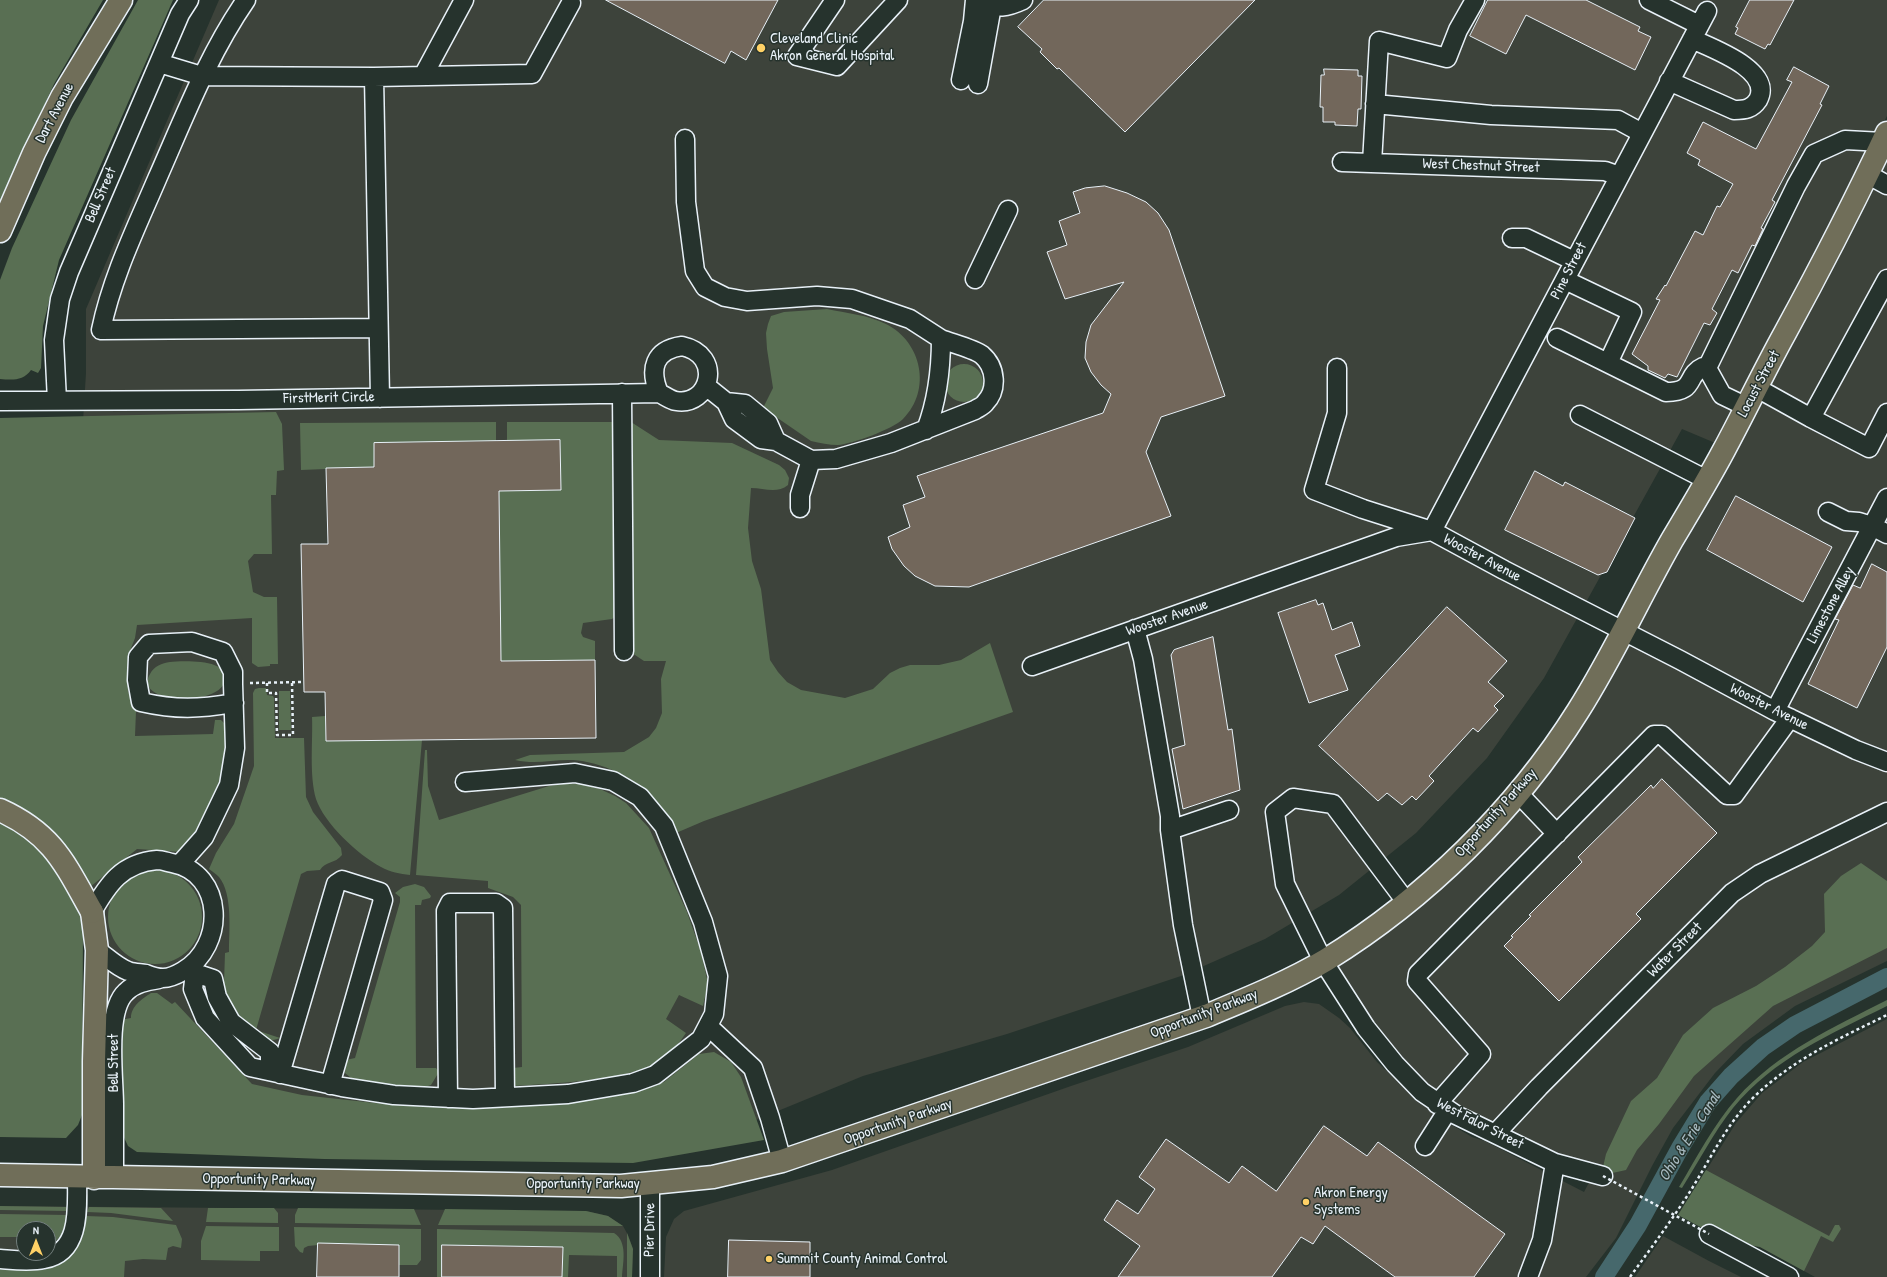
<!DOCTYPE html>
<style>
body{margin:0}
#map{position:relative;width:1887px;height:1277px;overflow:hidden;background:#26332d;font-family:"Patrick Hand",sans-serif}
canvas{display:block}
.north{position:absolute;left:16px;top:1221px;width:40px;height:40px;box-sizing:border-box;background:#26332d;border:1px solid #747f7e;border-radius:50%;rotate:0deg;font-size:11px;font-weight:700;line-height:16px;text-align:center;color:#e8f1f8}
.north::after{content:'';display:block;margin:auto;width:14px;height:18px;background:#ffd166;clip-path:polygon(50% 0,100% 100%,50% 72%,0 100%)}
</style>
<div id="map">
<canvas width="1887" height="1277"></canvas>
<div class="north">N</div>
</div>
<script>
const g = document.querySelector('canvas').getContext('2d');
g.lineJoin = 'round';
function fillPath(path, color) { g.fillStyle = color; g.fill(path, 'evenodd'); }
function strokePath(path, color, width, dash) { g.strokeStyle = color; g.lineWidth = width; g.lineCap = dash ? 'butt' : 'round'; g.setLineDash(dash || []); g.stroke(path); }
function drawText(font, color, halo, rows, align = 'center') {
  g.font = font + ' "Patrick Hand",sans-serif'; g.lineWidth = 3; g.setLineDash([]); g.textBaseline = 'middle'; g.strokeStyle = halo; g.fillStyle = color; for (const [text, x, y, turn = 0] of rows) {
    g.save(); g.translate(x, y); g.rotate((+turn || 0) * Math.PI / 180); g.textAlign = isNaN(turn) ? turn : align; if (halo) g.strokeText(text, 0, 0); g.fillText(text, 0, 0); g.restore();
  }
}
fillPath(new Path2D(`
 M219,0H1887V116L1720,445L1682,429L1544,678L1487,758L1416,833L1339,895L1265,939L1181,976L1007,1034L863,1076L717,1136L103,1127L101,981L75,875L0,431L82,437L86,373V309Z
 M1887,148V961L1795,1006L1743,1044L1715,1073L1673,1128L1652,1166L1616,1238L1586,1277H664L666,1237L674,1219L684,1211L832,1170L1071,1086L1188,1047L1285,1006L1304,1002L1319,1004L1339,1018L1350,1028L1377,1062L1435,1115L1472,1137L1485,1141L1584,1192L1596,1169L1514,1134L1512,1127L1495,1126L1453,1108L1399,1063L1332,963L1512,807Z
 M1887,1019V1277H1815L1760,1247L1745,1244L1678,1215L1736,1123L1762,1093L1803,1062Z
 M0,1206L586,1211L608,1216L623,1226L628,1235L633,1249L632,1277H0ZM24,1229H48V1253H24Z
 M1663,1236L1709,1261L1741,1277H1635Z`), '#3d433b');
fillPath(new Path2D(`
 M0,0H103L54,84L0,201Z
 M138,0H173L59,260L43,326L41,368L38,373L31,370C23,381 13,380 0,379V280L12,248L71,120Z
 M827,309C846,313 868,315 886,324C922,342 932,390 903,419C893,429 852,444 838,445C829,445 820,443 811,441L763,408L773,388L767,349L766,333L768,324L771,316L784,312Z
 M945 383a19 19 0 1 1 38 0a19 19 0 1 1-38 0Z
 M276,412L282,424L284,470L277,471L276,495H271L272,554H254L248,561L253,592L264,597H277L278,664H270V666L258,667L252,663V618L137,625L135,638L128,656V691L136,711L135,736L213,734L215,720H221L227,726L226,773L195,835L181,852L137,849L90,887L0,801V418Z
 M496,422V441L374,443V467L301,470L300,423Z
 M507,422H614L616,616L612,619L583,623L581,633L583,637L595,641V660L501,661L499,491L561,490L560,440L507,441Z
 M631,422L659,440L732,443L779,465L785,470L789,478L788,485C777,494 764,488 751,488L748,528L752,561L761,589L770,660L778,672L787,682L801,690L845,698L873,689L890,673L900,668L910,665H939L961,660L990,643L1013,712L704,821L676,833C669,821 662,808 653,798C634,777 601,762 573,760C553,759 537,765 515,760L530,755L624,752L649,737L656,728L662,713L661,679L666,661H644L632,653Z
 M170,662C182,661 234,658 224,683C215,707 132,703 150,674C154,666 162,663 170,662Z
 M259,688H266L267,695L273,696L274,698L275,738H304L306,797L313,812L341,848L342,855C335,864 325,861 320,870L307,871L301,874L256,1030L280,1038C249,1051 232,1006 220,984L224,983L225,953L229,952C229,931 233,894 219,877C216,874 212,871 209,869L216,853L234,824L254,766L253,693L255,689Z
 M279,691H290L291,730H279Z
 M325,716L326,741L422,740L410,875C400,874 390,872 381,867C358,855 324,823 316,799C309,775 313,741 312,717Z
 M425,750H427L428,786L439,820L549,786L563,784H580L600,789L615,796L626,803L649,828L687,912L700,949L708,983L703,1006L679,995L666,1019L686,1033C679,1043 672,1053 662,1060C635,1080 548,1084 514,1086L513,1068L522,1067L521,905L513,897L488,888V881L416,875Z
 M0,821L45,846L78,906L83,929L82,1115L78,1125L66,1138L0,1137Z
 M1861,863L1887,881V948L1773,1006L1694,1076L1659,1124L1637,1150L1626,1170L1608,1174L1603,1167L1606,1154L1631,1101L1657,1078L1683,1035L1713,1008L1756,986L1785,967L1812,946L1825,932L1824,894L1841,876Z
 M108 917a47 47 0 1 1 94 0a47 47 0 1 1-94 0Z
 M415,884L424,887L431,896L430,898L422,900L421,905H415L416,1068H436L439,1072L431,1085L425,1087L356,1082L345,1073L346,1060L355,1058L400,902V897L395,893L403,887Z
 M151,993H157L172,1004L175,1002L252,1084L302,1095L384,1104L495,1108L574,1102L643,1090L664,1082L699,1054L714,1052L731,1062L741,1077L764,1140L633,1163L324,1159L137,1152L128,1146L119,1127L120,1020L131,1018C131,1006 142,999 151,993Z
 M1887,1000V1006C1831,1034 1774,1058 1733,1108C1714,1132 1699,1161 1682,1188L1679,1187C1697,1157 1714,1124 1737,1098C1778,1052 1834,1027 1887,1000Z
 M1706,1170L1829,1236L1835,1225H1839L1841,1229L1833,1242L1821,1236L1804,1271L1760,1247L1745,1244L1734,1245L1678,1215Z
 M0,1206L66,1207L68,1211L0,1210Z
 M89,1207L161,1208L173,1221L111,1213L87,1212Z
 M208,1208H274L278,1213V1223L206,1222Z
 M298,1208L414,1209L421,1225L295,1223V1215Z
 M445,1209L586,1211L608,1216L623,1226L438,1225Z
 M0,1214L68,1215L64,1233L48,1248V1229H24V1237H0Z
 M86,1216L113,1217L176,1225L182,1239L181,1248L173,1246L168,1248L166,1260L143,1259L125,1261L124,1277H0V1269L44,1270L58,1264L79,1242L83,1234Z
 M206,1226L279,1227V1251H260V1261L201,1260V1241Z
 M294,1227L421,1229V1260L417,1265H399L318,1243V1245L308,1246L304,1248L303,1253L300,1252L295,1246Z
 M437,1229L614,1233C628,1242 623,1262 622,1277H617V1256L569,1255L568,1277H562L563,1247L442,1245V1277H437Z
 M627,1233L633,1249L632,1277H627Z`), '#596f53');
strokePath(new Path2D(`
 M1604,1277L1638,1225L1680,1148L1708,1102L1731,1076L1763,1047L1795,1025L1887,977`), '#46686c', 18);
const building = new Path2D(`
 M606,0H778L746,60L731,51L725,63Z
 M1044,0H1255L1125,132L1059,68L1057,69L1040,52L1042,49L1018,27Z
 M1488,0H1586L1640,27L1638,31L1651,37L1635,70L1526,15L1506,54L1470,36Z
 M1750,0H1794L1770,45L1768,44L1765,49L1735,34L1738,28L1736,27Z
 M1794,67L1829,86L1820,104L1822,105L1772,200L1775,202L1761,228L1763,229L1755,246L1752,245L1738,273L1732,270L1712,309L1717,313L1710,325L1704,323L1677,377L1668,374L1665,378L1648,370V366L1632,354L1660,300L1656,299L1665,285L1666,286L1695,231L1703,235L1717,206L1720,207L1733,184L1698,165L1700,160L1687,153L1703,122L1756,149L1792,82L1787,80Z
 M1324,69L1358,70V76H1362L1361,109H1358L1357,126L1335,125V122H1323V107H1320L1321,75H1324Z
 M1105,186L1127,193L1146,202L1158,213L1169,230L1225,396L1161,417L1146,452L1171,516L969,587L935,586L915,576L904,566L892,549L888,537L910,527L903,505L925,497L917,476L1103,413L1111,394L1101,385L1091,372L1085,358L1086,342L1091,325L1124,282L1065,299L1047,252L1067,245L1059,221L1080,213L1073,192L1085,188Z
 M560,440L561,490L499,491L501,661L595,660L596,738L326,741L325,692H304L301,544H328L326,468L374,467V443Z
 M1535,471L1563,486L1565,482L1635,518L1607,572L1598,575L1505,530Z
 M1736,496L1832,547L1803,602L1707,550Z
 M1872,564L1887,572V647L1857,708L1808,684L1839,620L1835,619L1853,585L1860,588Z
 M1316,600L1318,605L1323,603L1332,630L1352,622L1360,646L1335,655L1348,690L1309,703L1278,613Z
 M1447,607L1507,661L1488,682L1504,696L1494,706L1498,710L1478,732L1473,728L1429,776L1434,781L1416,800L1412,796L1402,805L1387,793L1378,801L1319,746Z
 M1213,637L1228,730L1232,729L1240,790L1183,809L1172,749L1185,745L1171,655L1174,650Z
 M1662,779L1717,833L1636,914L1641,919L1559,1001L1504,946L1513,937L1511,936L1531,916L1529,915L1582,862L1578,857L1651,785L1653,788Z
 M1324,1126L1367,1156L1378,1142L1505,1234L1474,1277H1395L1325,1226L1313,1244L1301,1237L1272,1277H1118L1140,1246L1104,1220L1117,1200L1138,1214L1155,1189L1139,1177L1166,1139L1229,1183L1242,1166L1276,1191Z
 M729,1240L810,1242V1277H728Z
 M318,1243L399,1245V1277H317Z
 M442,1245L563,1247L562,1277H442Z`);
fillPath(building, '#72675b');
strokePath(building, '#e8f1f8', 1);
const minor = new Path2D(`
 M246,0C208,55 184,118 157,179C136,228 112,277 101,330L378,328
 M835,0L797,56L837,66L898,0
 M1649,0L1699,25
 M982,1C996,10 1008,7 1023,0
 M159,63L202,76L374,77
 M423,76L464,0
 M961,80L973,21L975,0
 M1669,81L1734,110C1745,110 1752,109 1758,100C1774,70 1711,48 1692,39
 M978,84L992,6
 M1375,104L1491,115L1618,120L1642,133
 M685,139L686,202L695,271L705,287L725,297L747,301L817,296L852,299L910,319L941,339C941,370 937,401 926,430
 M1342,162L1605,171L1619,176
 M1372,163L1379,41L1447,58L1458,30L1475,0
 M1867,174L1887,185
 M1512,238H1526L1574,261
 M975,279L1008,210
 M1887,279L1811,418L1869,448L1887,413
 M1565,280L1632,312L1608,363
 M1557,338L1666,392C1697,392 1685,375 1703,367L1707,368L1722,395L1747,407
 M682,346C724,355 710,407 676,401C670,400 664,395 659,393C649,369 654,350 682,346Z
 M1337,368V413L1314,490L1363,509L1432,531L1707,11
 M1707,368L1796,186L1814,154L1845,140L1883,142
 M706,386L726,402L734,419L761,439L776,441L811,460L836,459L891,443L975,410C978,408 983,406 985,403C998,390 996,367 982,355C974,349 951,343 941,339
 M1757,388L1811,418
 M622,393L624,651
 M380,398L374,77L532,74L571,3
 M0,401L238,400L659,393
 M57,401L54,340L60,299L69,272L180,14L189,0
 M726,402L745,404L768,423L776,441
 M1580,415L1707,480
 M800,508V495L811,460
 M1828,512L1846,521L1859,522L1872,526L1887,534
 M1135,629L1143,659L1170,816V830
 M1032,666L1396,537L1432,531L1504,570L1680,660L1775,711L1856,750L1887,762
 M1775,711L1887,498
 M1517,792L1557,834
 M180,864L204,837L229,785L235,748L233,684V672L223,652L192,642L149,644L138,657L137,680L141,702C176,710 199,709 234,703
 M1407,903L1333,804L1293,798L1275,812L1285,884L1323,961L1366,1028L1395,1064L1422,1092L1456,1115L1555,1163L1603,1176
 M92,912C108,884 122,863 157,860C162,860 167,862 172,863C225,873 226,946 183,971C178,974 170,978 163,978C158,978 151,976 146,974C140,973 133,973 128,971C117,967 107,957 97,950
 M190,967L195,973L213,979L217,997L231,1022L270,1052V1071
 M195,973L193,989L205,1018L250,1067L342,1087L394,1095L473,1099L568,1094L633,1083L655,1075L701,1039L714,1014L718,976L703,922L664,826L640,797L613,781L575,773L465,782
 M1202,1017L1183,925L1170,830L1229,810
 M708,1026L753,1068L770,1118L782,1161
 M280,1074L336,884L342,880L380,892L383,900L330,1085
 M448,1098L446,911L450,903H496L503,908L505,1097
 M1437,1104L1481,1054L1417,981L1418,974L1654,735H1662L1727,795H1734L1790,718
 M1496,1133L1539,1087L1732,893L1760,874L1887,812
 M1425,1146L1448,1110
 M114,1178C114,1153 114,1129 114,1105C114,1078 105,1011 126,992C135,983 147,981 159,979
 M1709,1234L1789,1277
 M0,1259C14,1260 30,1262 44,1259C82,1252 77,1206 77,1177
 M650,1277V1184
 M1528,1277L1542,1240L1555,1163`);
const major = new Path2D(`
 M0,231L34,153L62,97L121,0
 M92,912L97,950L94,1061V1178
 M0,1175L621,1186L713,1177L782,1161L1206,1016C1247,999 1289,982 1326,960C1425,899 1516,810 1578,711C1613,656 1640,596 1672,540C1690,510 1708,480 1724,450C1745,411 1764,371 1785,333C1821,267 1855,201 1887,133`);
const highway = new Path2D(`
 M0,810C53,834 65,864 92,912`);
strokePath(minor, '#e8f1f8', 21);
strokePath(major, '#e8f1f8', 25);
strokePath(highway, '#e8f1f8', 25);
strokePath(new Path2D(`
 M250,683L303,682
 M267,683V693H276L277,735H293L292,683
 M1630,1277C1651,1248 1672,1220 1691,1190C1711,1158 1728,1121 1756,1095C1794,1059 1840,1038 1887,1015`), '#e8f1f8', 2.5, [3, 3]);
strokePath(minor, '#26332d', 18);
strokePath(major, '#706e59', 22);
strokePath(highway, '#706e59', 22);
strokePath(new Path2D(`
 M1603,1176L1709,1234`), '#e8f1f8', 2.5, [3, 3]);
for (const [x, y, r, color] of [
 [761,48,5,"#ffd166"],
 [1306,1202,4,"#ffd166"],
 [769,1259,4,"#ffd166"]
]) { const dot = new Path2D(); dot.arc(x, y, r, 0, 2 * Math.PI); g.fillStyle = color; g.fill(dot); strokePath(dot, '#26332d', 1.5); }
drawText('15px', '#e8f1f8', '#26332d', [
 ["Cleveland Clinic",770,39],
 ["Akron General Hospital",770,56],
 ["Akron Energy",1314,1193],
 ["Systems",1314,1210],
 ["Summit County Animal Control",777,1259]
], 'left');
drawText('15px', '#e8f1f8', '#26332d', [
 ["Dart Avenue",55,113,-62],
 ["West Chestnut Street",1481,166,2],
 ["Bell Street",101,195,-67],
 ["Pine Street",1569,271,-63],
 ["Locust Street",1759,384,-62],
 ["FirstMerit Circle",329,398,-1],
 ["Wooster Avenue",1482,558,28],
 ["Limestone Alley",1831,605,-62],
 ["Wooster Avenue",1167,618,-19],
 ["Wooster Avenue",1769,707,27],
 ["Opportunity Parkway",1496,813,-48],
 ["Water Street",1675,950,-45],
 ["Opportunity Parkway",1204,1014,-21],
 ["Bell Street",114,1063,-90],
 ["Opportunity Parkway",898,1122,-19],
 ["West Falor Street",1480,1124,27],
 ["Opportunity Parkway",259,1180,1],
 ["Opportunity Parkway",583,1184],
 ["Pier Drive",650,1230,-89]
]);
drawText('italic 16px', '#a7bac0', '#26332d', [
 ["Ohio & Erie Canal",1690,1137,-58]
]);
</script>
